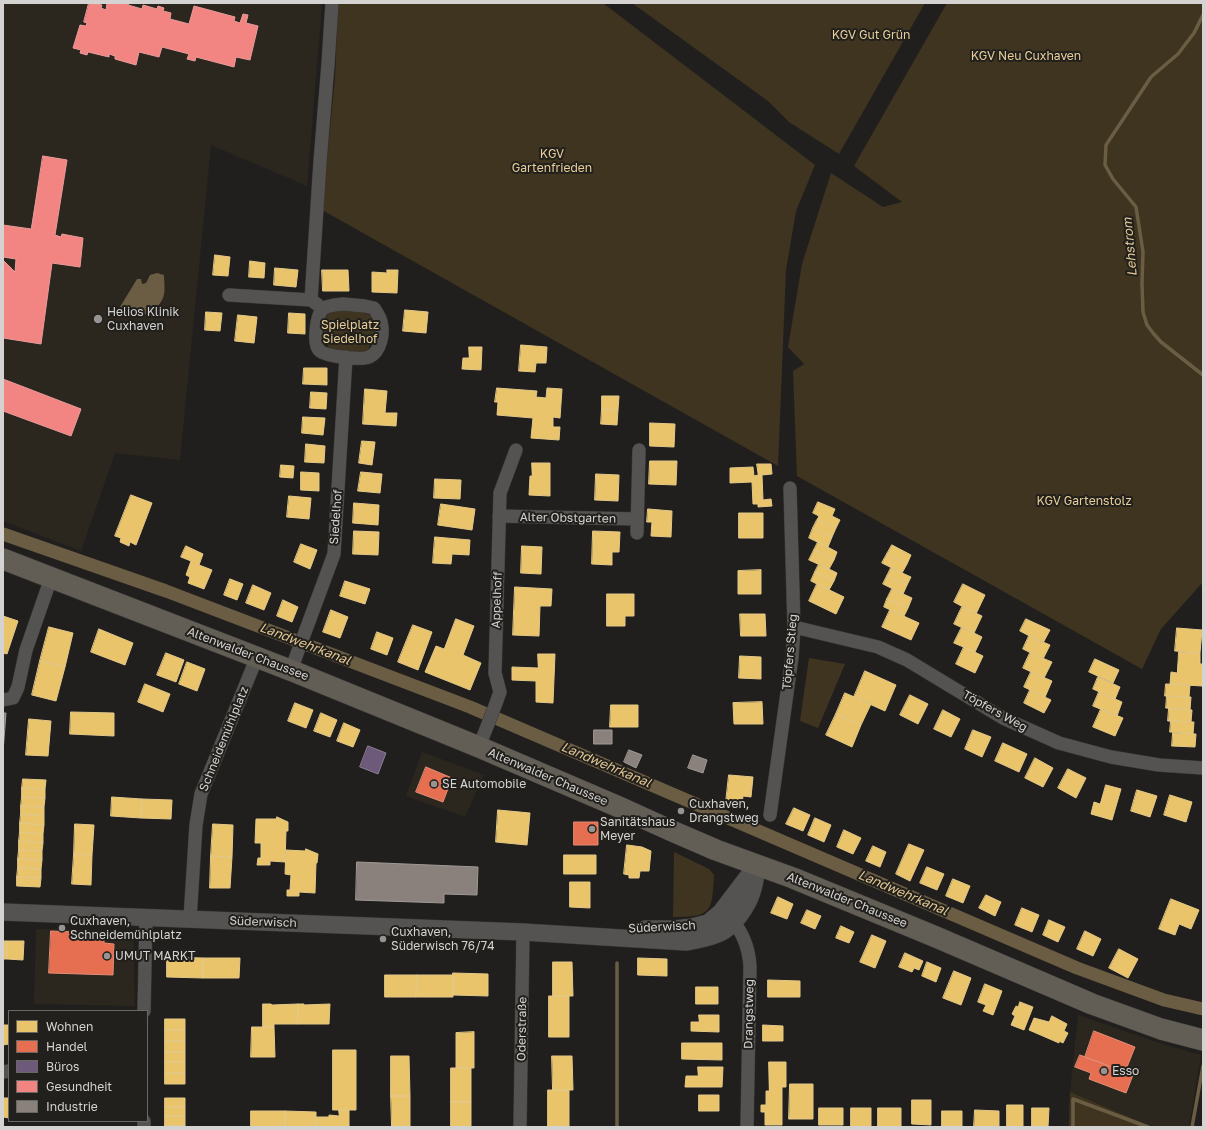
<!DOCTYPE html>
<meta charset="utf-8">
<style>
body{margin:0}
#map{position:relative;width:1206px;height:1130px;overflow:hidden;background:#211f1d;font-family:"Golos Text",sans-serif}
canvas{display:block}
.frame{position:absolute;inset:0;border:4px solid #d5d3d1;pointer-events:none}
.legend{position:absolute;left:8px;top:1010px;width:140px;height:112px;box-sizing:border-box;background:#22201c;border:1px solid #6a6864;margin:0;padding:5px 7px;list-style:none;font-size:12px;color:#d5d3d1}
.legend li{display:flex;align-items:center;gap:8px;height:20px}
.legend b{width:20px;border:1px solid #6a6864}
</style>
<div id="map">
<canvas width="1206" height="1130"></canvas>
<div class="frame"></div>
<ul class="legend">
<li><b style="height:11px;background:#e9c46a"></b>Wohnen</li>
<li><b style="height:11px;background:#e76f51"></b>Handel</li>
<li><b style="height:11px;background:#6d597a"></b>Büros</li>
<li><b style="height:11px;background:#f28482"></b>Gesundheit</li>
<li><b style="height:11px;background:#8a817c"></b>Industrie</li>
</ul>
</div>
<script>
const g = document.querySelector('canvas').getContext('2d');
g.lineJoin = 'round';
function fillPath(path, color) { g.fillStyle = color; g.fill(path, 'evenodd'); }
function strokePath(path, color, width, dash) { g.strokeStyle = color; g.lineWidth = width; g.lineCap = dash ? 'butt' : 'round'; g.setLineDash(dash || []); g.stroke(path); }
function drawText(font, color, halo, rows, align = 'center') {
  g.font = font + ' "Golos Text",sans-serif'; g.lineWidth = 4; g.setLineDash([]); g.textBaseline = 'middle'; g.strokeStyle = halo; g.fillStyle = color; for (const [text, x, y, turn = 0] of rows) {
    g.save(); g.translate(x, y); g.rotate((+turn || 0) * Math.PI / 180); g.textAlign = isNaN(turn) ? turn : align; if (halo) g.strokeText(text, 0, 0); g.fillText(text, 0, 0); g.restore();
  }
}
fillPath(new Path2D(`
 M3,3H319L322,5L307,186L211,145L180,460L115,453L81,551L3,521Z
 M422,752L484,775L465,817L406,796Z
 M36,929L118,930L133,938L135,1006L34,1004Z
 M1078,1015L1162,1044L1201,1055L1189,1127H1153L1070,1092Z`), '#2b271f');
fillPath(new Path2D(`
 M338,3H603L815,165L796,211L786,270L778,466L322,210L335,78Z
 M632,3H925L839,154L789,122L768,101Z
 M947,3H1203V582L1161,629L1142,669L797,476L793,371L804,364L788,347L802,264L831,173L883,207L902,202L854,166Z
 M335,311C350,311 363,309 375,318C375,334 375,341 365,353L336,352L329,348L324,339V321L329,312Z
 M809,658L845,664L818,728L800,721Z
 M674,852L709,869L714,875C712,912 712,917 673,917Z
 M1070,1092L1153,1127H1069Z`), '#3e3420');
fillPath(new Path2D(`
 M157,273L164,275C164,283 166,293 162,300C157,309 148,317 137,315C132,314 126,309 120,307L137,279H141L142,284L146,283L150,275Z`), '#6b5d43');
const homes = new Path2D(`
 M215,255L230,257L228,276L213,275Z
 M250,261L265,263L264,278L249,277Z
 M275,268L298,270L296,287L274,285Z
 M322,270H348L349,291H323Z
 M387,270H398L397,293L372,292V272L387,273Z
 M405,310L428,312L426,333L403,331Z
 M206,312L222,313L220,331L205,330Z
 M289,313L305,314V334L288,333Z
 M238,315L257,317L254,343L235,341Z
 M521,345L547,347L546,363H536L535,372L519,371Z
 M469,347H482L481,370L462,369L463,358H469Z
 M304,368H327V385L303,384Z
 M497,388L537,391L536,397L546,398L547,388L562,389L560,418L553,417V427H560L559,440L531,438L533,418L497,415L498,402H495Z
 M365,389L387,391L385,413H397L396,426L363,424Z
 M311,392L327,393L326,409L310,408Z
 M602,396H619L618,410L602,409Z
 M602,409L618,410L617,425L601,424Z
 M303,417L325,418L323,435L302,433Z
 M650,423L675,424L674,447L650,446Z
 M362,441L375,442L372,465L359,463Z
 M306,444L325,446L324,463L305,462Z
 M650,461H677L676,485L649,484Z
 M532,463H550V496L529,495L530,476H532Z
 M757,464H771L772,474L762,475L763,500L771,499L772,506L758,507V504H753L752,482L730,483V468L753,467L754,476L758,475Z
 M281,465L294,466L293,478L280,477Z
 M301,472L319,473V491L301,490Z
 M361,472L382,474L380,493L358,491Z
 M596,474L619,475L618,501L595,500Z
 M435,479L461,480L460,499L434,498Z
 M131,495L152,503L136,545L130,542L129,546L120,542L121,538L115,536Z
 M289,496L311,498L309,519L287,517Z
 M818,502L835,509L832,516L840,520L836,528L817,520L819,516L813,513Z
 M354,503L379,505L378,525L353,523Z
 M441,504L475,509L472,530L438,525Z
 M648,509L672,511L671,537L651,536L652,522H647Z
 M739,513H763V538H739Z
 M817,520L836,528L832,537L813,528Z
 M813,528L832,537L828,547L809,538Z
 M354,531L379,532L378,555L353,554Z
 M593,531L620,532L619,552H612V565L592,564Z
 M435,537L470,540L469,555L452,554L451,564L433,563Z
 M818,542L837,552L834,560L814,550Z
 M301,544L317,550L310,569L294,562Z
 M892,545L911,555L907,564L887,554Z
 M186,546L203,554L199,565L212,570L204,589L188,583L190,577L186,575L191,561L181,557Z
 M522,546L542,547L541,574L521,573Z
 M814,550L834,560L829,569L809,560Z
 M887,554L907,564L902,573L882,563Z
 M819,564L837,573L834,581L815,572Z
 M891,568L911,577L907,585L887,576Z
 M761,570V594H738V571Z
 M815,572L834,581L829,590L811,581Z
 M887,576L907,585L903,594L883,584Z
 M230,579L243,584L237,600L224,595Z
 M345,581L370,589L365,604L340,596Z
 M817,584L844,597L836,614L809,601Z
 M963,584L985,595L976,614L954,602Z
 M253,585L271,593L264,610L246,603Z
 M515,587L552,589L551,606H540L539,636L513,635Z
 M892,589L912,598L908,608L887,599Z
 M607,594H634V616H625V626H607Z
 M887,599L908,608L904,616L884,607Z
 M283,600L298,607L292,622L277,616Z
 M962,607L982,616L974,633L954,624Z
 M331,610L348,617L340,638L323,632Z
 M890,610L919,623L911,640L882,627Z
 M740,614H765L766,636H741Z
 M3,616L18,621L7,654L3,653Z
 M456,619L474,626L463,655L481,663L470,690L425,672L436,646L444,649Z
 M1026,619L1050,630L1043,643L1020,631Z
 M413,625L432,632L418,670L398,662Z
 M49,627L73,633L65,667L40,661Z
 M962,627L982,637L975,652L954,643Z
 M1177,628L1202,630L1200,653L1175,651Z
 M99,629L133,643L125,665L91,652Z
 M377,632L393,638L387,655L371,649Z
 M1029,636L1050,645L1043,659L1023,649Z
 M964,647L983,656L975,673L956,664Z
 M1179,652L1200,653V664H1203L1202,686L1170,684L1171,672L1177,673Z
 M166,653L184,660L176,682L157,675Z
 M1030,653L1052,662L1044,678L1023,668Z
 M538,654H555L553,703L536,702V681L512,680V667L538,668Z
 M740,656L761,657V679L739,678Z
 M1095,659L1119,670L1113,683L1089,672Z
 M40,661L65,667L56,701L32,695Z
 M187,662L205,669L197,691L179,684Z
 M865,671L896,685L885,711L854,697Z
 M1031,672L1052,681L1045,697L1024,687Z
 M1098,677L1120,687L1115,699L1093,689Z
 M145,684L170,694L163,712L138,702Z
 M1166,684L1190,685L1189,697L1165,696Z
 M1030,690L1051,700L1044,713L1024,703Z
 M1099,692L1122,702L1117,716L1093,706Z
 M845,693L871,704L861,725L836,714Z
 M910,695L928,704L918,724L900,715Z
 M1167,696L1191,697L1190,710L1166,708Z
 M762,702L763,724H734L733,703Z
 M295,703L313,710L306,728L288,721Z
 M611,705H638V727H610Z
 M1169,708L1192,710L1191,722L1168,721Z
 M1101,709L1123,718L1115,736L1093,727Z
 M943,710L960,719L951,737L934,729Z
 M71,712L114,713V736L70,734Z
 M321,713L337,720L330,737L314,731Z
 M836,714L861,725L852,747L826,735Z
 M29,719L51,721L48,756L26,755Z
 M1171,721L1194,722L1193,734L1170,732Z
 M344,723L360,730L353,747L337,741Z
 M973,730L991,737L982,757L965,749Z
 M1173,733L1196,734L1195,747L1172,746Z
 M1003,743L1027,754L1019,772L995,761Z
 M1035,758L1053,768L1043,787L1025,778Z
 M1068,769L1086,778L1076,798L1058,788Z
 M729,775L753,777L751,797L743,796L742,804L726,802Z
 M23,779L46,780L45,789L22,788Z
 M1106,785L1121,789L1112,820L1091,814L1094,802L1100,804Z
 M22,788L45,789V798L22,797Z
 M1137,790L1157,796L1150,817L1131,811Z
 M1170,795L1192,802L1186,822L1164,815Z
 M22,797L45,798L44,807L21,806Z
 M112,797L142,799L141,818L111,816Z
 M142,799L172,800L171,819L141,818Z
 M21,806L44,807V816L21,814Z
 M794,808L810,815L803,831L786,824Z
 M498,810L530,813L527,845L496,842Z
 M21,814L44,816V825L20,823Z
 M277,817L288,822V831H286L285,862L270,861V865H257L258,858H261V843H255L256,819H276Z
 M815,818L831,825L824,842L808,835Z
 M20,823L44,825L43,834L20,832Z
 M75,824L94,825L92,855L74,854Z
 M213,824L233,825L232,857L211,856Z
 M844,830L861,838L853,854L837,847Z
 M20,832L43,834V843L19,841Z
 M19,841L43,843L42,851L19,850Z
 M909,844L924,850L910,881L896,874Z
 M627,845L642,847L651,851L649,871H640L639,878H629V875L624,874Z
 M873,846L886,852L880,867L866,861Z
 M306,849L318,854L317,863H316L315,893L299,892V896H287V890H290L291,875L285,874L286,850L305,851Z
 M19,850L42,851V860L18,859Z
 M74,854L92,855L91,885L72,884Z
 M564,855H596V874H564Z
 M211,856L232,857L230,888H210Z
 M18,859L42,860L41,869L18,868Z
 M927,867L944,874L937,890L920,883Z
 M18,868L41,869V878L17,877Z
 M17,877L41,878L40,887L17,886Z
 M953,879L970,886L963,903L946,896Z
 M570,882H590V908L570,907Z
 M986,895L1001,902L995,916L979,908Z
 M778,897L793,904L787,919L771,913Z
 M1171,899L1199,910L1191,929L1179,924L1175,935L1159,929Z
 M1022,908L1039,915L1032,932L1015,925Z
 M807,910L821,916L815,929L801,923Z
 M1049,920L1065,927L1058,942L1043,935Z
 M841,926L854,932L849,943L836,938Z
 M1085,931L1101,939L1093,956L1077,949Z
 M872,935L886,941L875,968L860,962Z
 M3,941H7V959H3Z
 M7,941H24L23,960L7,959Z
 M1119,949L1138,959L1128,978L1109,968Z
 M905,953L923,961L919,970L914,968L912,972L899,967Z
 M167,957L203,958V978L167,977Z
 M203,958H240L239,978H203Z
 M638,958L667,959V976L638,975Z
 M553,962H572L573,996H553Z
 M927,962L941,968L936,982L922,976Z
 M954,971L971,978L961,1005L943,998Z
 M453,973L488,974V996L453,995Z
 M385,975H417L416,997H385Z
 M417,975H453V997H416Z
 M768,980L800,981V997H768Z
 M985,984L1002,991L993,1015L983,1011L986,1005L978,1002Z
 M696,987H718V1004H696Z
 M549,996H569V1037H549Z
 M1020,1002L1033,1007L1024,1030L1011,1025L1015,1016L1012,1014L1016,1006L1018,1007Z
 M263,1004H271L272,1005L298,1004V1024H274V1027H263Z
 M298,1004H304V1005L330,1004L329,1024H298Z
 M699,1015H719V1032L691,1031V1022H699Z
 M1052,1016L1067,1024L1064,1031L1068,1033L1063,1043L1059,1041V1043L1029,1030L1034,1018L1049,1022Z
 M165,1019H185V1030H165Z
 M3,1025H9V1044L3,1045Z
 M763,1025L783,1026V1041H763Z
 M252,1027H274L275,1057H251Z
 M165,1030H185V1041H165Z
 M474,1032V1068H456V1033Z
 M165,1041H185V1052H165Z
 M682,1043H722V1060L682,1059Z
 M333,1050H356V1110H333Z
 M165,1052H185V1062H165Z
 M391,1056H409L410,1096H391Z
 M552,1056H572L573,1090H553Z
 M165,1062H185V1073H165Z
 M769,1062H786V1087H782V1125H765V1112H761V1105H766V1091H769Z
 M698,1067H723L722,1087H685L686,1076H698Z
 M451,1068H471V1102H451Z
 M165,1073H185V1084H165Z
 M790,1084H813V1119H789Z
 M548,1090H569V1127H548Z
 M699,1095H719V1111H699Z
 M391,1096H410V1127H392Z
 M3,1098H9V1118L3,1117Z
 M165,1098H185V1107H165Z
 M912,1100H931V1125L912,1124Z
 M451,1102H471V1127H451Z
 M1007,1105H1023V1127H1007Z
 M165,1107H185V1116H165Z
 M819,1108H843V1125H819Z
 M851,1108H871V1127H851Z
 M878,1108H901V1127H878Z
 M1032,1108H1049L1048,1127H1032Z
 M339,1110H349V1127H316V1117H329V1115L339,1116Z
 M975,1110L999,1111V1127H974Z
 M251,1111H285V1127H251Z
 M285,1111L316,1112V1127H285Z
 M942,1111H962V1126H942Z
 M165,1116H185V1126H165Z
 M165,1126H185V1127H165Z`);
fillPath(homes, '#e9c46a');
strokePath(homes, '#e3c889', 1);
const shops = new Path2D(`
 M426,767L452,778L443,802L416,792Z
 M574,822H598V845H574Z
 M51,931L104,933V943L114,944L113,975L49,973Z
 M1094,1031L1135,1047L1125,1072L1085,1057Z
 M1080,1055L1133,1075L1126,1093L1089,1079L1091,1073L1075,1067Z`);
fillPath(shops, '#e76f51');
strokePath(shops, '#e28d77', 1);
const offices = new Path2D(`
 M368,746L386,753L378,774L360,767Z`);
fillPath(offices, '#6d597a');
strokePath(offices, '#8c7e94', 1);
const health = new Path2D(`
 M89,3L102,5L101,8L106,10L107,3H129L128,5L142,9L143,5L157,9L158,6L164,8L163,11L171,13L170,19L189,24L194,6L235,17L234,21L240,23L243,14L248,15L246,23L258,26L250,60L236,57L234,67L196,57L195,61L187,59L189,54L162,47L159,57L139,52L136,65L115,59V56L109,54V57L88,52L87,55L80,53L81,50L73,48L80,25L86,26L87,23L84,22Z
 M43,156L67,160L55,235L61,237L62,234L83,238L80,267L52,263L41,344L3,338V262L4,261L15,272L16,259L3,257V225L31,229Z
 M3,379L81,409L71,436L3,411Z`);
fillPath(health, '#f28482');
strokePath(health, '#e99c9a', 1);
const industry = new Path2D(`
 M3,713H6L3,752Z
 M594,730H612V744H594Z
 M629,750L642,755L636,768L624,762Z
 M693,755L707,760L703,773L688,768Z
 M357,862L478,867L477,895L444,894V903L356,900Z`);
fillPath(industry, '#8a817c');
strokePath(industry, '#a09a96', 1);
strokePath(new Path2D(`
 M1203,15L1194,33L1178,54L1151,77L1106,145L1105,165L1113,179L1136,207L1143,252L1142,284L1143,312L1147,325L1153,333L1161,342L1203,375
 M617,963V1127
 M1073,1127V1099L1148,1127
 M1192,1127L1203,1066`), '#6b5d43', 3.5);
strokePath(new Path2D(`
 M3,534L166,591L470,707L1077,968L1164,1000L1203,1009`), '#6b5d43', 13);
const minor = new Path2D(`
 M229,295L311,300L318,305
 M311,300L320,162L328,64L332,3
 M343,304L365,306L374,308C377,313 380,317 381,322C384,333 381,352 369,357C362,360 324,357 319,350C314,344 316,331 317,323C320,305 327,306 343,304Z
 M499,516L637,519
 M637,533L639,450
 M794,627L878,647L907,660L1003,718L1059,743L1111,757L1159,765L1203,768
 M291,670L334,554L346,357
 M3,700L13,698L18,687L26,650L51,578
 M479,747L495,706L500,692L495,673L500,493L516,450
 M770,815L792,657L794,627L790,488
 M728,917C742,928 749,949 750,966L747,1127
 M190,919L196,825L201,794L257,657
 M144,1011L146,917
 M3,1072L9,1071
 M144,1127V1121
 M520,1127L523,932`);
const tertiary = new Path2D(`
 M3,912L523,932L686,942C698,940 709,938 720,933C733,927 748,906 752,892C755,884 756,874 757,865
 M645,929H675L692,927L708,923L721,912L756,866`);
const primary = new Path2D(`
 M3,559L295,672L479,747L619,807L672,831L716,850L793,878L936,937L1092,1004L1161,1029L1203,1040`);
strokePath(minor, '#3b3937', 14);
strokePath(tertiary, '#3b3937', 18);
strokePath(primary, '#3b3937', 22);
strokePath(minor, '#545352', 13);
strokePath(tertiary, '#545352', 17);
strokePath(primary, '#625e56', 21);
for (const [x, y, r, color] of [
 [98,319,5,"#969492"],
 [434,784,4,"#969492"],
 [681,811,4,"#969492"],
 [592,829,4,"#969492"],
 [62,928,4,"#969492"],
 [383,939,4,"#969492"],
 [107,956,4,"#969492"],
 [1104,1071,4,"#969492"]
]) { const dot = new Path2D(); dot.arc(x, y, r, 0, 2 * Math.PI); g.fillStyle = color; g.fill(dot); strokePath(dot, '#22201c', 1.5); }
drawText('12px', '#e9ce99', '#22201c', [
 ["KGV Gut Grün",871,35],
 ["KGV Neu Cuxhaven",1026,56],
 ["KGV",552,154],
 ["Gartenfrieden",552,168],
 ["Spielplatz",350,325],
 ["Siedelhof",350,339],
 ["KGV Gartenstolz",1084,501]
]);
drawText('12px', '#d5d3d1', '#22201c', [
 ["Helios Klinik",107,312],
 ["Cuxhaven",107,326],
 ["SE Automobile",442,784],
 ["Cuxhaven,",689,804],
 ["Drangstweg",689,818],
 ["Sanitätshaus",600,822],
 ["Meyer",600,836],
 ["Cuxhaven,",70,921],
 ["Schneidemühlplatz",70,935],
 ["Cuxhaven,",391,932],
 ["Süderwisch 76/74",391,946],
 ["UMUT MARKT",115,956],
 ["Esso",1112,1071]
], 'left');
drawText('12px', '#d5d3d1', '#22201c', [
 ["Siedelhof",336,517,-86],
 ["Alter Obstgarten",568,518,1],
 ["Appelhoff",497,600,-88],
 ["Töpfers Stieg",790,652,-85],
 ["Altenwalder Chaussee",248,654,21],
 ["Töpfers Weg",995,711,29],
 ["Schneidemühlplatz",224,739,-68],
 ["Altenwalder Chaussee",548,777,23],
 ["Altenwalder Chaussee",847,900,22],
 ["Süderwisch",263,922,2],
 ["Süderwisch",662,927,-3],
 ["Drangstweg",749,1014,-89],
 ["Oderstraße",522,1029,-89]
]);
drawText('italic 13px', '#e3c893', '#22201c', [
 ["Lehstrom",1130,247,-95],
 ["Landwehrkanal",305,644,21],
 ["Landwehrkanal",606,765,23],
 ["Landwehrkanal",903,893,23]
]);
</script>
